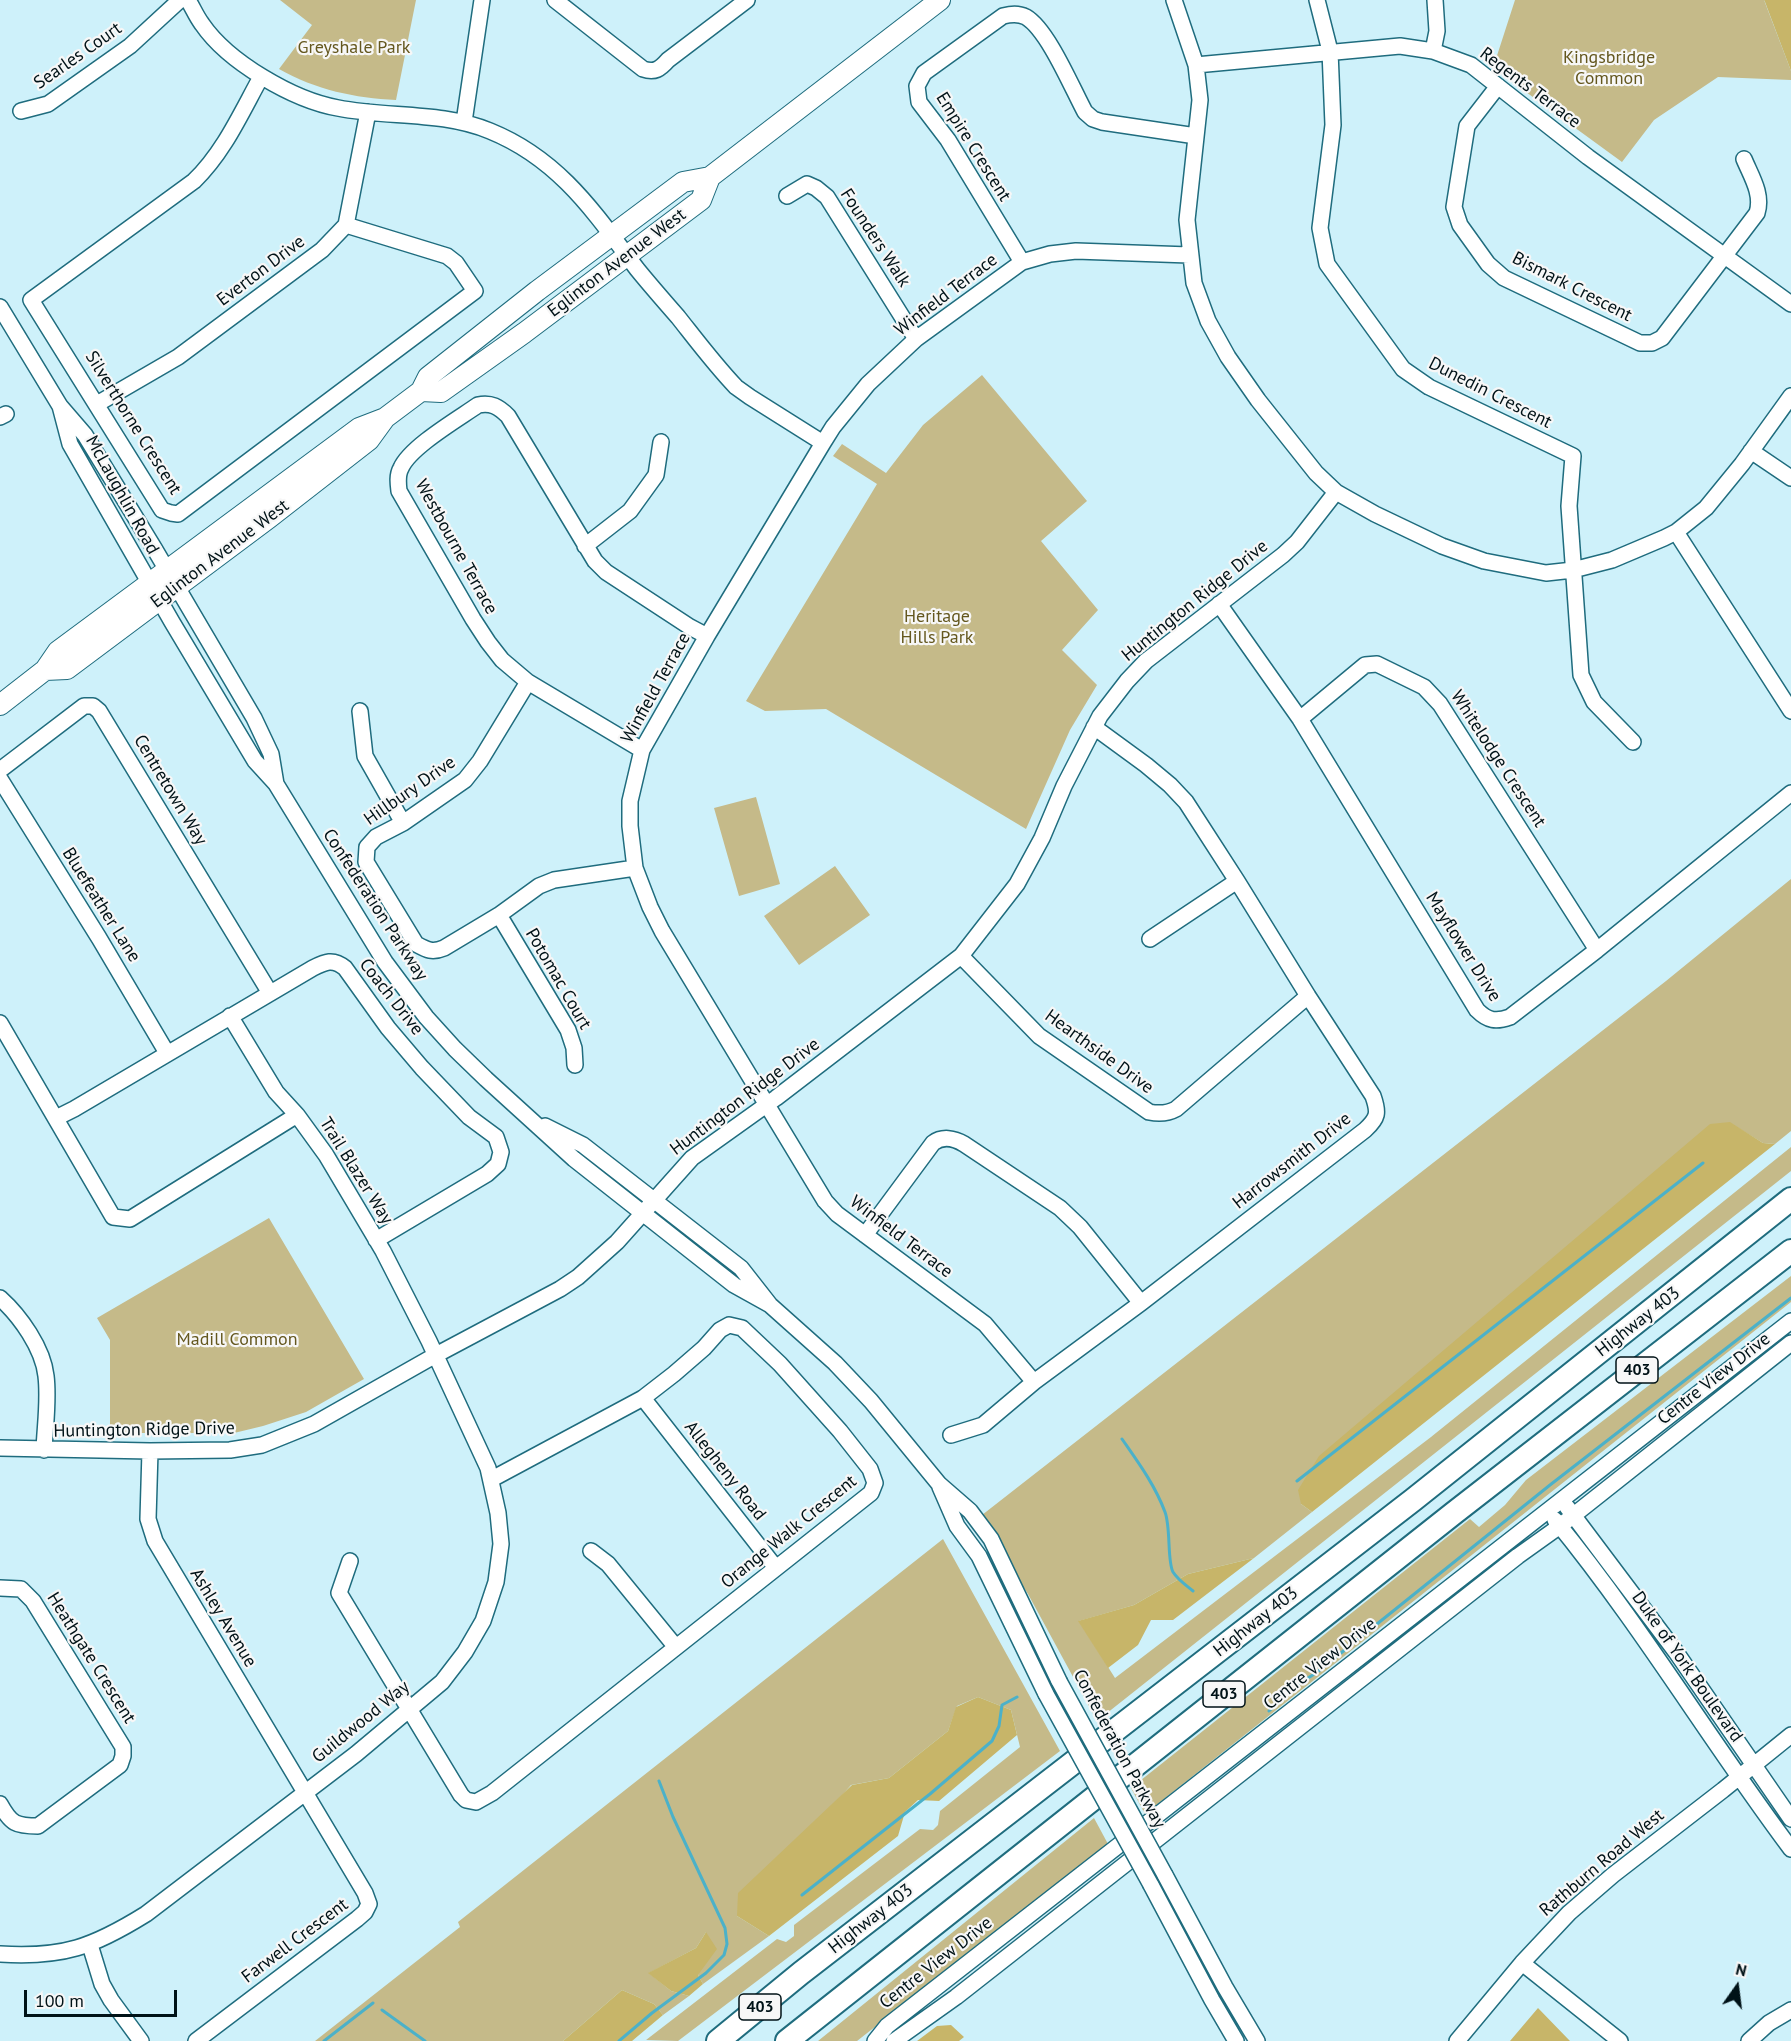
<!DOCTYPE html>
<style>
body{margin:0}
#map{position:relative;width:1791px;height:2041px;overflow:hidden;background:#cef1fa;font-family:"PT Sans",sans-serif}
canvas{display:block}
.north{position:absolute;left:1707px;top:1957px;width:60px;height:60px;-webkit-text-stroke:4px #f7f7f7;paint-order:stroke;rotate:14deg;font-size:16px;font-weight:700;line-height:24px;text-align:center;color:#001217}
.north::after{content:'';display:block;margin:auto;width:21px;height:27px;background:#001217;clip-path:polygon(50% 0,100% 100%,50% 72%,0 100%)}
.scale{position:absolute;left:24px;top:1990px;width:153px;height:27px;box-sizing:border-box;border:3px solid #001217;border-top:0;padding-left:8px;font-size:18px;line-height:21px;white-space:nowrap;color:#001217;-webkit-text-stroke:4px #f7f7f7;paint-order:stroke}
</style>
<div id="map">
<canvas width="1791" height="2041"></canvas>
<div class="north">N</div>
<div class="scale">100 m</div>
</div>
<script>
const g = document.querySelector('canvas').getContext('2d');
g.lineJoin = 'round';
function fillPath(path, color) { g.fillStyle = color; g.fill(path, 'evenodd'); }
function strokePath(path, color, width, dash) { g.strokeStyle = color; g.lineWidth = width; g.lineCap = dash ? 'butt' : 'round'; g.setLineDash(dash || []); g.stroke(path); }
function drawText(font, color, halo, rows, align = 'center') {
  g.font = font + ' "PT Sans",sans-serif'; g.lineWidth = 4.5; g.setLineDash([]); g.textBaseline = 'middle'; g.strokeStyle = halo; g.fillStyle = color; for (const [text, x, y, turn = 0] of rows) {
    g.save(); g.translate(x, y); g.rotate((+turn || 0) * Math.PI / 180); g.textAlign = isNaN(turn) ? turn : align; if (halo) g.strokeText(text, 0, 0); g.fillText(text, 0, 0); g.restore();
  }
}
fillPath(new Path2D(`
 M280,0H416L396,100C355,98 316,90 279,69L312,25Z
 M1515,0H1764L1791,71V80L1718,77L1654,120L1622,162L1493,68Z
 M982,375L1087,501L1041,541L1098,610L1062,650L1097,685L1070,730L1026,829L826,709L765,711L746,701L877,484L833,456L842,444L886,473L923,425Z
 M756,797L780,884L739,896L714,808Z
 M835,866L870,915L799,965L764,916Z
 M1791,879V1131L1775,1144L1763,1143L1730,1123L1301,1504L1312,1512L1254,1558L1188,1574L1134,1605L1079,1621L1115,1678L1431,1437L1791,1147V1171L1097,1721L1028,1594L981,1523L982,1515L1666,981Z
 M269,1218L364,1379L306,1412L263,1426L234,1433H110V1340L97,1318Z
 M1791,1276V1302L1145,1814L1131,1788L1470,1519L1479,1527L1505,1505L1526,1480Z
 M943,1539L1060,1751L678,2041L646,2040L777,1939L786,1942L794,1936V1925L920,1829L933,1830L938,1825L940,1811L1020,1747L1011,1710L978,1697L957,1706L948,1731L889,1778L851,1785L737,1916L769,1936L703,1984L698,1975L706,1932L696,1948L649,1973L671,1991L689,1996L663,2015L654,2004L622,1990L563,2041H315L460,1927L458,1922Z
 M1094,1818L1108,1844L857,2041H818Z`), '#c5ba89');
fillPath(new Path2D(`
 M1764,0H1791V71L1765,2Z
 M1730,1122L1763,1143L1775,1144L1312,1512L1301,1504L1298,1490L1319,1456L1710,1124Z
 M1254,1558L1173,1620H1151L1138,1645L1108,1668L1078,1621L1134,1605L1188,1574Z
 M978,1697L1011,1710L1017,1735L939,1801L918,1800L905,1812L898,1836L769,1936L737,1916L738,1893L852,1785L889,1778L948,1731L956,1707Z
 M706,1932L717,1949L698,1975L703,1984L689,1996L671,1991L648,1973L696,1948Z
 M622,1990L654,2004L663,2015L632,2041H563Z
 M1538,2008L1570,2041H1510Z
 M951,2025L964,2037L959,2041H917L937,2026Z`), '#c7b569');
strokePath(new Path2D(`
 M1122,1439C1138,1462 1155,1485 1165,1512C1171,1528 1167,1561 1173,1572C1178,1580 1186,1585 1193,1591
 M1297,1481L1703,1163
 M1269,1711L1300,1683L1316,1673L1550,1485L1791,1298
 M802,1895L930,1794L992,1741L999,1726L1002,1705L1017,1697
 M382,2010L425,2041
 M324,2041L373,2003
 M619,2041L652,2013L706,1973L724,1955L727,1944L725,1928L673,1817L659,1781`), '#4bb1c9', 3);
const minor = new Path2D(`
 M188,0C193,8 196,16 202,24C228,62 293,100 338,108C389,118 441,111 490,131C559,159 594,212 637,269C650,285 664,301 678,317C697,341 715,365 736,387L750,397L823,443
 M555,0L643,69C655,73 660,69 668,60L747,0
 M1174,0L1196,65L1200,100L1187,220L1194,283L1208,321L1228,357L1258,400L1316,473L1336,492L1375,514L1442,546L1484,561L1546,573L1573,570L1612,560L1664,538L1676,532L1706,508L1742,464L1791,396
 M1317,0L1330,51L1333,125L1320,228L1327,264L1403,369L1429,387L1573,456L1569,506L1581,675L1594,702L1633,742
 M1433,51L1437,31L1435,0
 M1196,65L1400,46L1433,51L1471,65L1588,157L1791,304
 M261,77C241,113 224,152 194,181L31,300L162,510L171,513L178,514L475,291L456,263L447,256L346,225
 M1498,86L1467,126L1454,207L1460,225L1488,264L1504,278L1640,343H1652L1662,338L1757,213C1763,194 1751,176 1744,159
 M21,111L48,104L130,46L180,0
 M464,122L482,0
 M787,196L807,184L816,188L827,197L916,339
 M1022,262L948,140L919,102L917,86L924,73L1003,16C1011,14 1018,13 1026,17C1048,30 1072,88 1085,112L1093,119L1102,122L1196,136
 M0,307L60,406L85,435L154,548L254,718L271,754L276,784
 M97,404L178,357L322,250L346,225L368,112
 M60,406L70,444L172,622L255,761L276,784L385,962L426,1017L455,1049L486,1079L574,1159L734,1285L770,1305
 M0,417L6,414
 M1751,451L1791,478
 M1676,532L1791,711
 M585,546L630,511L656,475L661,442
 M1219,604L1300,719L1477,1010C1488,1021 1496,1022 1510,1017L1597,950L1791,793
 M528,682L480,761L465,780L403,823L376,837L367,847L366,862L416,944C427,950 432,953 444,948L499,915L539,886L554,880L635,868
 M360,711L365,756L403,823
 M1300,719L1365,665L1377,664L1424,687L1440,704L1597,950
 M642,750L528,682L502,660L488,642L473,619L399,491C398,483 397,475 401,468C410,447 458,419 478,405C491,402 499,407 508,416L595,561L606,572L690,627L707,636
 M0,770L84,706H93L99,711L270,993
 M0,779L99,938L167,1053
 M499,915L568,1030L574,1048L575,1065
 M1150,939L1237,881
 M961,956L1039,1036L1149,1112C1159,1114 1167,1114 1176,1109L1308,996
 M0,1023L113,1217L130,1219L297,1115
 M56,1118L74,1109L313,968C325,962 333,958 345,968L388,1028L422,1068L469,1117L496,1137L501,1152L498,1164L487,1174L376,1240
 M545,1126L583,1145L741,1268L770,1305L835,1363L871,1401L939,1484L970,1511L991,1539L1059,1681
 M865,1235L933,1143C942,1136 954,1138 964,1144L1060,1208L1080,1227L1141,1303
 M0,1298C20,1316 43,1348 46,1376C49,1400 45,1426 44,1450
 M1034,1382L985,1324L837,1214L825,1201L662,931L650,907L635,868L630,826V801L642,750L707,636L823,443L833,427L868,384L916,339L1022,262L1050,254L1076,251L1189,255
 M643,1398L776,1568
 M951,1435L983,1425L1034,1382L1141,1303L1365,1130C1378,1118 1379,1113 1373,1096L1308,996L1237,881L1186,802L1170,785L1146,765L1094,727
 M0,1448L150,1451L230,1450L262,1445L314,1424L434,1356L560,1289L578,1277L617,1242L692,1158L776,1098L961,956L1017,884L1042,838L1064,786L1100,716L1127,681L1146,661L1283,555L1297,542L1336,492
 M150,1451L148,1519L155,1541L365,1893L369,1904L365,1912L357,1919L196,2041
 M940,1487L957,1526L979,1556L1046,1694
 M1567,1507L1676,1652L1791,1819
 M1555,1520C1641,1625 1710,1741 1791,1849
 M591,1551L608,1564L675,1646
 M350,1561L339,1593L461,1795L466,1800L476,1802L492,1793L871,1493L875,1483L870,1469L840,1431L780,1364L742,1328L729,1325L720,1330L704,1348L674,1374L643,1398L492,1479
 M0,1588L21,1589L33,1601L123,1747V1756L120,1765L38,1826C16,1826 11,1824 0,1804
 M1165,1875L1225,1987L1257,2041
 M1151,1885L1212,2000L1236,2041
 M90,1945L102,1984L111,2000L141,2041
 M0,1954C63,1958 93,1947 146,1914L356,1754L442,1682L465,1652L483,1621L496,1582L501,1544L498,1513L488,1468L429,1341L383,1251L326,1155L297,1115L276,1092L230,1016
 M1522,1963L1620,2041
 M875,2041L887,2026L1791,1321
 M894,2041L956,1997L1518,1556L1560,1526L1791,1343
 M1457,2041L1522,1963L1569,1913L1613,1875L1723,1790L1791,1735
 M1749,2041L1769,2023L1791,2010`);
const major = new Path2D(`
 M421,391L441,392L524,333L701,200L710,177
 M45,670L67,669L269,518L369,440L385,418L421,391L428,377L537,291L683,182L710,177L940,0
 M0,705L45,670L58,651L359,428L385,418`);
const highway = new Path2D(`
 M718,2041L801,1973L1413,1500L1791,1199
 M787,2041L1454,1513L1791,1251`);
strokePath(minor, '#1f6c7e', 18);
strokePath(major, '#1f6c7e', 22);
strokePath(highway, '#1f6c7e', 26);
strokePath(minor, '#fff', 15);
strokePath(major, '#fff', 20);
strokePath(highway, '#fff', 22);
const minorBridge = new Path2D(`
 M1059,1681L1165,1875
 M1046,1694L1151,1885`);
strokePath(minorBridge, '#1f6c7e', 18, []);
strokePath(minorBridge, '#fff', 15);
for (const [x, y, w] of [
 [1637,1370,42],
 [1224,1694,42],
 [760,2007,42]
]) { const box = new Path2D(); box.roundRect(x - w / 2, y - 13, w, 26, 4.5); g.fillStyle = '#f7f7f7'; g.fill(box); strokePath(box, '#001217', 1.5); }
drawText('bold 16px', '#001217', null, [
 ["403",1637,1370],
 ["403",1224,1694],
 ["403",760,2007]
]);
drawText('18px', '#64571e', '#f7f7f7', [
 ["Greyshale Park",354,48],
 ["Kingsbridge",1609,58],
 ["Common",1609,79],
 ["Heritage",937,617],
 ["Hills Park",937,638],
 ["Madill Common",237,1340]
]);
drawText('18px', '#001217', '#f7f7f7', [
 ["Searles Court",78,56,-35],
 ["Regents Terrace",1530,88,37],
 ["Empire Crescent",973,147,58],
 ["Founders Walk",875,238,57],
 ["Eglinton Avenue West",617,263,-37],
 ["Everton Drive",261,271,-37],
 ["Bismark Crescent",1572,287,27],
 ["Winfield Terrace",946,295,-37],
 ["Dunedin Crescent",1490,393,27],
 ["Silverthorne Crescent",133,423,58],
 ["McLaughlin Road",122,495,61],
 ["Westbourne Terrace",456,547,61],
 ["Eglinton Avenue West",220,554,-37],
 ["Huntington Ridge Drive",1195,601,-39],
 ["Winfield Terrace",656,688,-61],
 ["Whitelodge Crescent",1498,759,57],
 ["Centretown Way",170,790,59],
 ["Hillbury Drive",410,791,-35],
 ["Bluefeather Lane",101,905,58],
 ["Confederation Parkway",375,905,57],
 ["Mayflower Drive",1463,947,58],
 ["Potomac Court",558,979,60],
 ["Coach Drive",391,997,52],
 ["Hearthside Drive",1099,1052,36],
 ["Huntington Ridge Drive",745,1097,-37],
 ["Harrowsmith Drive",1292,1161,-38],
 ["Trail Blazer Way",356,1171,58],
 ["Winfield Terrace",901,1237,37],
 ["Highway 403",1638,1322,-38],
 ["Centre View Drive",1714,1379,-38],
 ["Huntington Ridge Drive",144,1430,-1],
 ["Allegheny Road",725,1471,52],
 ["Orange Walk Crescent",789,1532,-39],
 ["Ashley Avenue",223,1618,59],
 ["Highway 403",1256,1622,-38],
 ["Heathgate Crescent",91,1658,58],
 ["Centre View Drive",1320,1664,-38],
 ["Duke of York Boulevard",1687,1667,55],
 ["Guildwood Way",361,1722,-39],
 ["Confederation Parkway",1119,1749,62],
 ["Rathburn Road West",1602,1863,-40],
 ["Highway 403",871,1919,-38],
 ["Farwell Crescent",295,1941,-37],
 ["Centre View Drive",936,1963,-38]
]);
</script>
